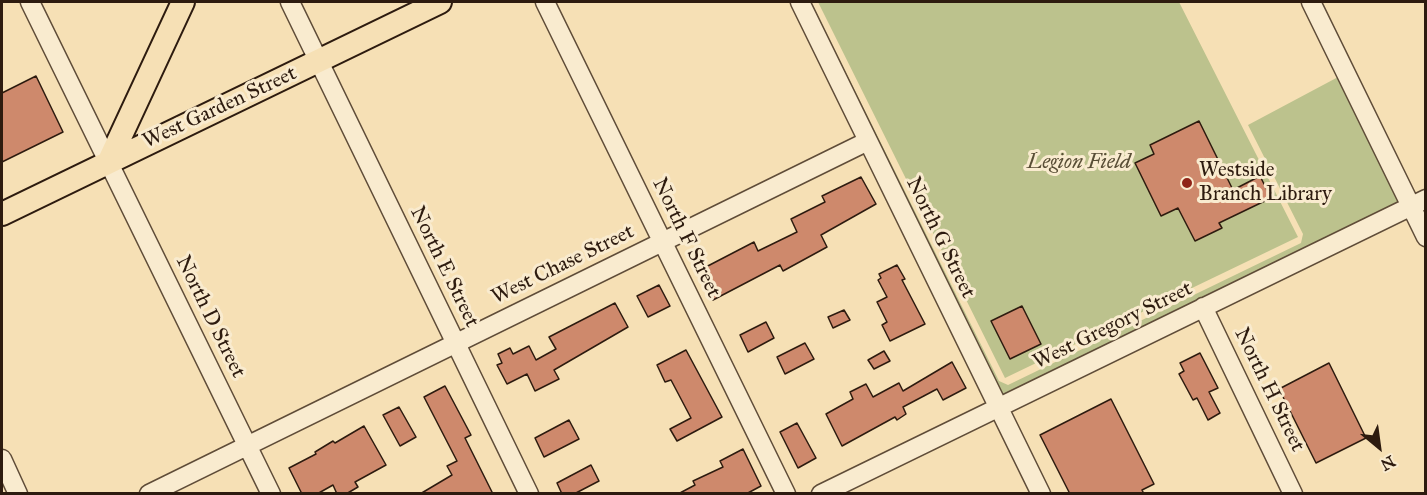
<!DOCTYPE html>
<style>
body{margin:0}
#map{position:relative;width:1427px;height:495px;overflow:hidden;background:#f6e0b5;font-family:"IM FELL Great Primer",serif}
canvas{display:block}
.frame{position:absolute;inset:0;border:3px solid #2d1b0f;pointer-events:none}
.north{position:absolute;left:1349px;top:417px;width:60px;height:60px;-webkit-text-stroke:4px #f9ebcf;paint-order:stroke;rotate:151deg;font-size:16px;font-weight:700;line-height:24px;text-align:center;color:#2d1b0f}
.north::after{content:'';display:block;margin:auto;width:21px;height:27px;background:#2d1b0f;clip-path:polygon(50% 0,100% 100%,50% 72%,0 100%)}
</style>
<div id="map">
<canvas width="1427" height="495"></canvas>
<div class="frame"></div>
<div class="north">N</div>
</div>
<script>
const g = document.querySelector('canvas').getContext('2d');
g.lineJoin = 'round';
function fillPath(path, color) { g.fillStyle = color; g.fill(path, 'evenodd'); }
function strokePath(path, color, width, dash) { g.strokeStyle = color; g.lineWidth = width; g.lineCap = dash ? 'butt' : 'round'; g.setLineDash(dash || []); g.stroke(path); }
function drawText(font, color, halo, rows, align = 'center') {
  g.font = font + ' "IM FELL Great Primer",serif'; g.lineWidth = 6; g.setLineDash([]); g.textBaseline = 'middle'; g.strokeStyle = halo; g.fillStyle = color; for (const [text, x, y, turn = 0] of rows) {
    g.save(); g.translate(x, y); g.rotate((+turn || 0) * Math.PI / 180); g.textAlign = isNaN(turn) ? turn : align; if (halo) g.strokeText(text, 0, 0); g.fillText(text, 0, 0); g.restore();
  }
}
fillPath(new Path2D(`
 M808,2H811L999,381L1008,385L1301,243L1303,234L1248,125L1340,76L1400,201L1001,397Z
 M818,2H1179L1298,237L1005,378Z`), '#bcc28d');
const building = new Path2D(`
 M36,76L63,132L2,162V93Z
 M1199,121L1233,190L1260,176L1271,198L1219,223L1222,228L1195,241L1178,208L1161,216L1135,163L1154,154L1150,145Z
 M861,177L876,204L821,235L827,247L783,271L780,265L713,300L704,285L710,282L702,269L754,242L758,251L797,232L791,219L825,202L822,196Z
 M897,265L905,279L902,280L925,324L890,341L882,325L887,322L877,302L887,297L878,280L881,278L879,274Z
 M659,285L670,306L648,317L637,296Z
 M615,303L628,327L554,370L559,379L535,391L527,374L507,384L497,365L502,363L498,354L510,348L513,354L529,346L536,360L556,349L549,337Z
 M1022,306L1041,344L1010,359L991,321Z
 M844,310L850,320L833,328L828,317Z
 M766,322L774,338L748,352L740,335Z
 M805,343L814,359L785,374L777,357Z
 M686,350L722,417L677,441L670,429L691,418L671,380L665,382L657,365Z
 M884,351L890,361L874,369L868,360Z
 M1200,353L1218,388L1209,392L1220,413L1208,420L1197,398L1193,400L1179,374L1184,371L1180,363Z
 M952,362L966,388L943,400L937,389L903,407L906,414L897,420L895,417L842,446L826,414L853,399L850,392L866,384L873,397L899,383L903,391Z
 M1329,363L1366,438L1316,463L1279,389Z
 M445,386L471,435L465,438L493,494H420L452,475L447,466L457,461L424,397Z
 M1111,399L1154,484L1142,490L1144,494H1070L1040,435Z
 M399,407L416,437L400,446L383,415Z
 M569,420L579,439L544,457L535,438Z
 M797,423L816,458L798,468L780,432Z
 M364,426L386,465L355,482L358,487L346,494H337L333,485L317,494H302L289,468L316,454L315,452L333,441L335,443Z
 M743,449L761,486L746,494H678L695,485L693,481L723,467L720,461Z
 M591,465L599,481L574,494H562L557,483Z`);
fillPath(building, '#ce896c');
strokePath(building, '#2d1b0f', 1.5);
const minor = new Path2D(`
 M30,2L271,494
 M290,2L529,494
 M545,2L786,494
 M800,2L1041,494
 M1311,2L1426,237
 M1203,307L1293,494
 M2,459L18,494
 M149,494L868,141
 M821,494L1426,199`);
const major = new Path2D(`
 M109,161L183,2
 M2,214L440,2`);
strokePath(minor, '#5f4c38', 21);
strokePath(major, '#2d1b0f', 26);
strokePath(minor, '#f9ebcf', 18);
strokePath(major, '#f6e0b5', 22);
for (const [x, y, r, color] of [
 [1187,183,6,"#8f2418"]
]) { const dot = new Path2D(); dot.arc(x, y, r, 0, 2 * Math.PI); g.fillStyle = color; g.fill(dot); strokePath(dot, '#f9ebcf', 2); }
drawText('21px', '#2d1b0f', '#f9ebcf', [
 ["West Garden Street",220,108,-25],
 ["North F Street",686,238,64],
 ["North G Street",940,238,64],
 ["West Chase Street",563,265,-26],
 ["North E Street",444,267,64],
 ["North D Street",210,317,64],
 ["West Gregory Street",1113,326,-26],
 ["North H Street",1269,390,64]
]);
drawText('italic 21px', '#584d35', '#f9ebcf', [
 ["Legion Field",1079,163]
]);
drawText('21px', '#2d1b0f', '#f9ebcf', [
 ["Westside",1199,171],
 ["Branch Library",1199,195]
], 'left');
</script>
